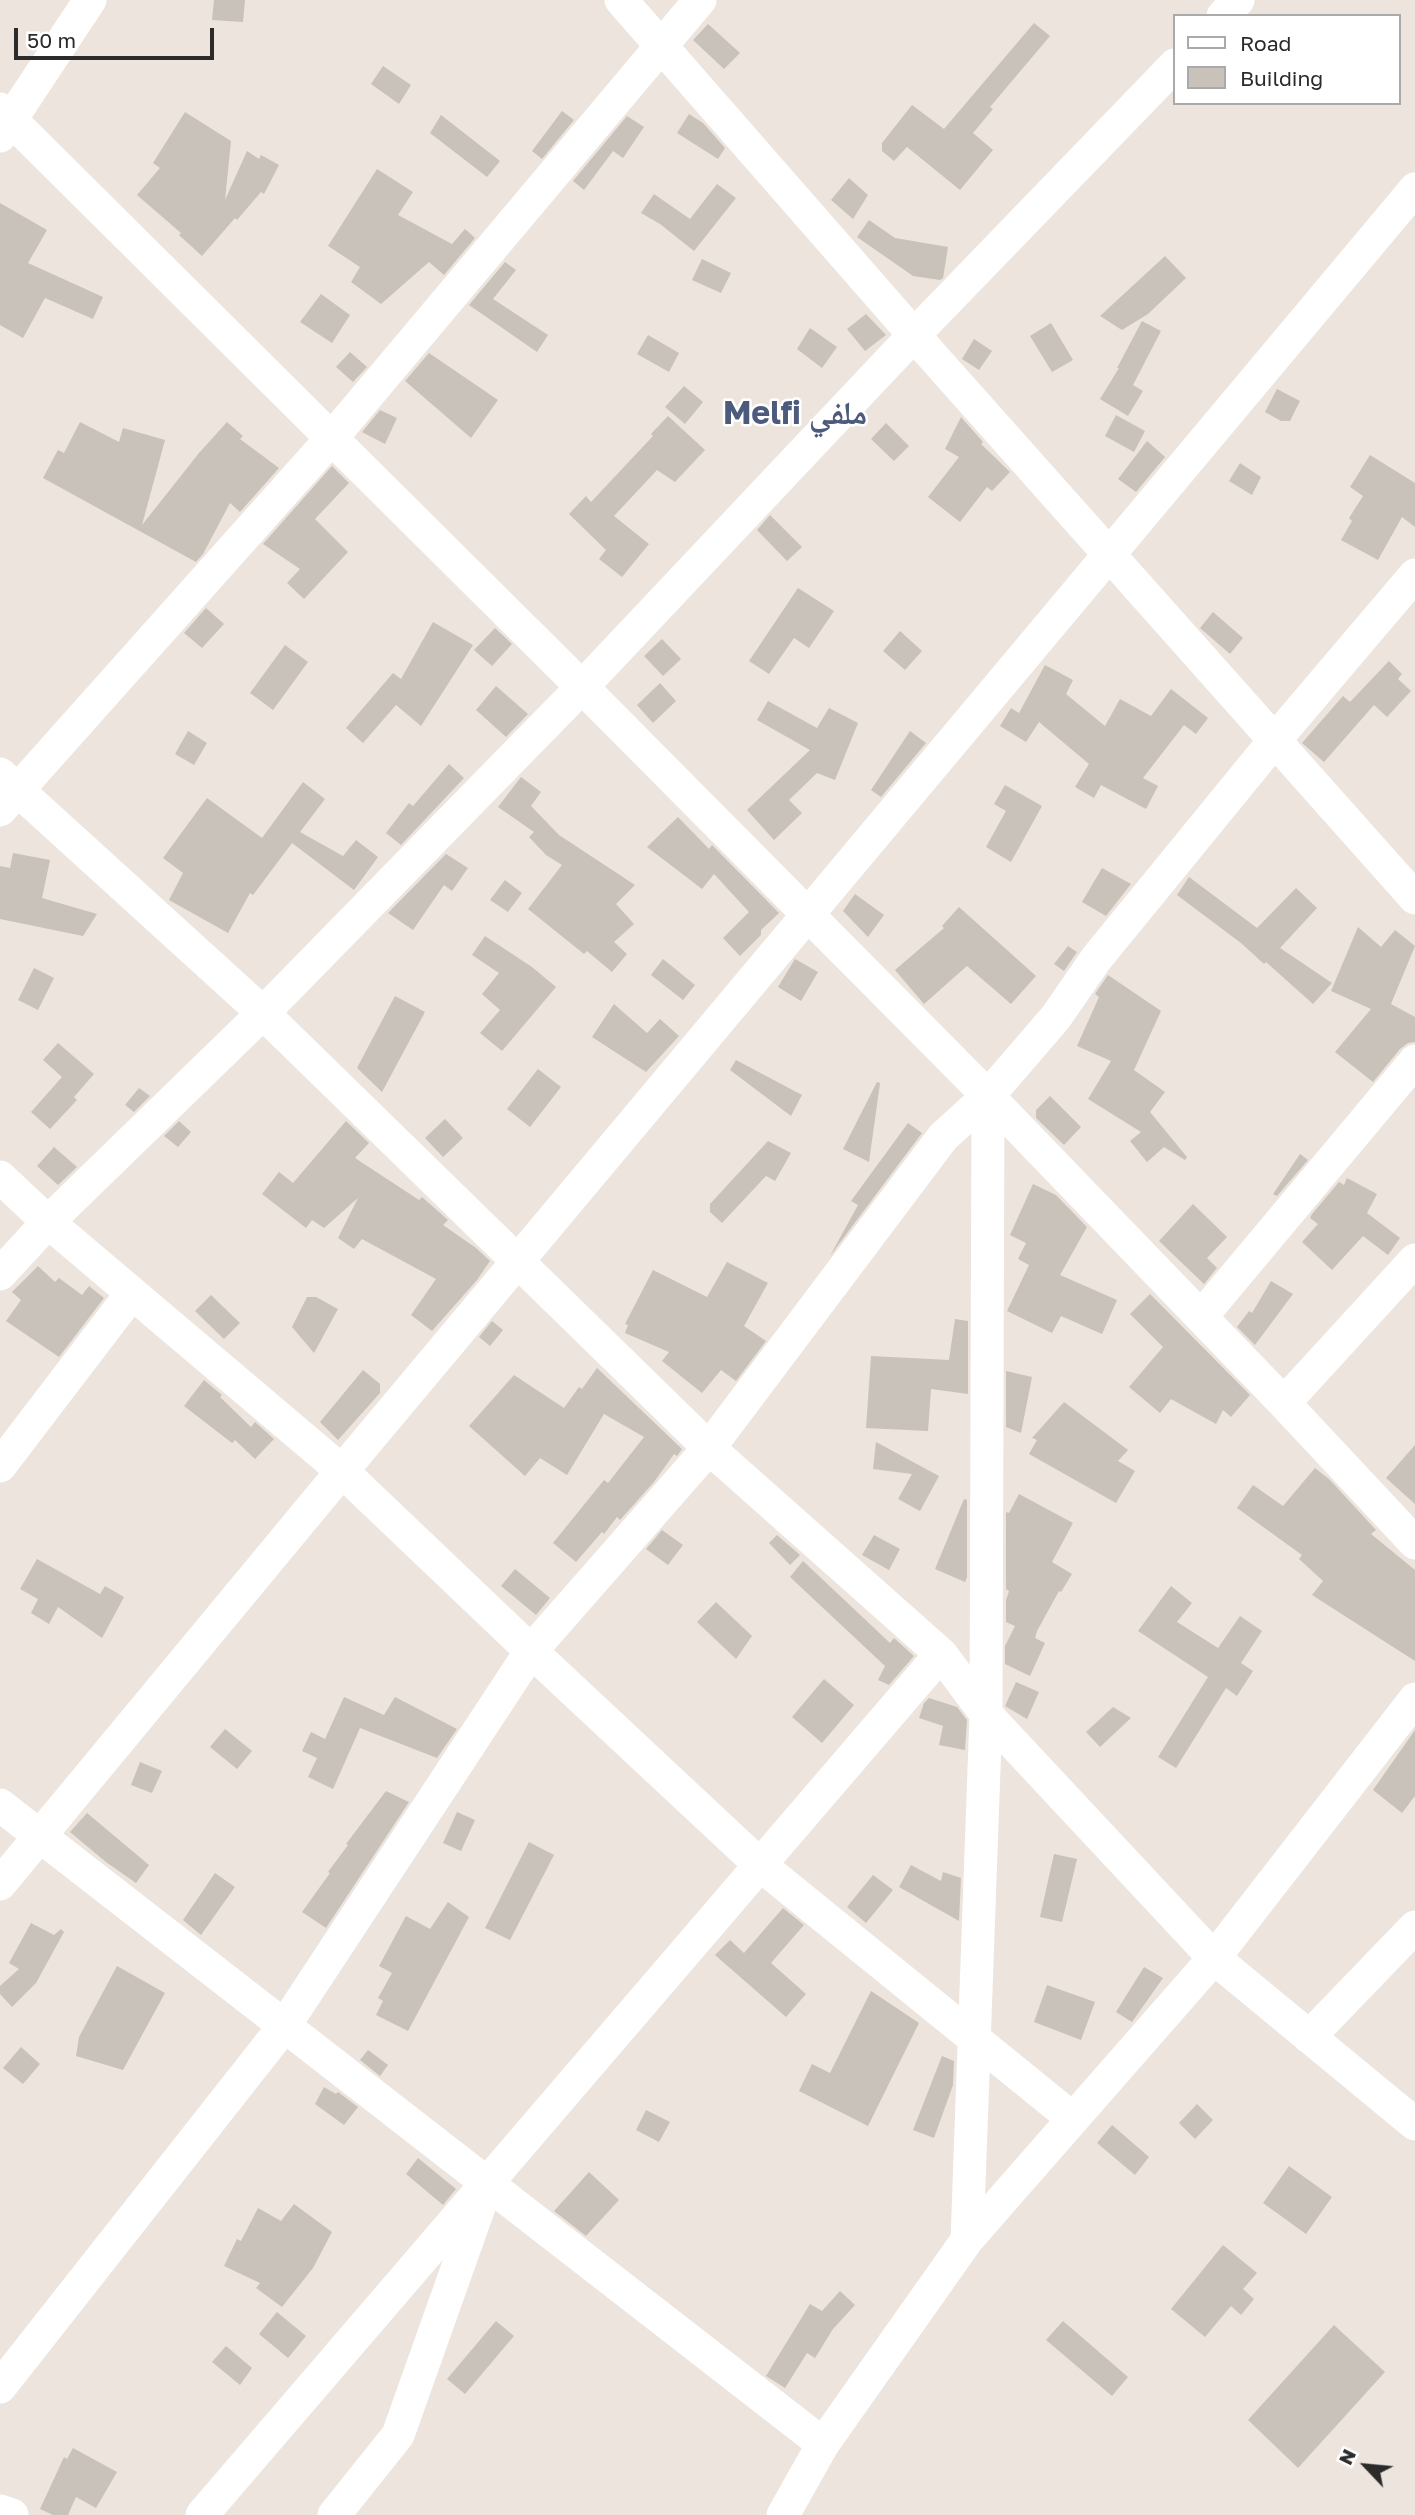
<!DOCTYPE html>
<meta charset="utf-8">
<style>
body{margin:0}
#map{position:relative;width:1415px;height:2515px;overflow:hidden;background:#ece4dd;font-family:"Golos Text",sans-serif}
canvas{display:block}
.legend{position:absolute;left:1173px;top:14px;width:228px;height:91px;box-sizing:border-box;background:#fff;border:2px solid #aaa;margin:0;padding:9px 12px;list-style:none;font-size:21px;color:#2b2b2b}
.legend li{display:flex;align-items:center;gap:14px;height:35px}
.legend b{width:35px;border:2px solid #aaa}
.north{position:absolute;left:1331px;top:2431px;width:70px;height:70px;-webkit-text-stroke:5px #fff;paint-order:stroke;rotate:296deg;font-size:19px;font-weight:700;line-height:28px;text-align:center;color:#2b2b2b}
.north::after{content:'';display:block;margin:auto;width:24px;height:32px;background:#2b2b2b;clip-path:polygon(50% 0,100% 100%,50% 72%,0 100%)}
.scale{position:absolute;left:14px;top:28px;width:200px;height:32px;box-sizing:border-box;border:4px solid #2b2b2b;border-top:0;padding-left:9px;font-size:21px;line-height:24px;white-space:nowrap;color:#2b2b2b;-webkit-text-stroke:5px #fff;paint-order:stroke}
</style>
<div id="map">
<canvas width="1415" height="2515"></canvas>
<ul class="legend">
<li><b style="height:9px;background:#fff"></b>Road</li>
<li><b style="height:19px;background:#c8c2bb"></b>Building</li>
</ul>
<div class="north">N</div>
<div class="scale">50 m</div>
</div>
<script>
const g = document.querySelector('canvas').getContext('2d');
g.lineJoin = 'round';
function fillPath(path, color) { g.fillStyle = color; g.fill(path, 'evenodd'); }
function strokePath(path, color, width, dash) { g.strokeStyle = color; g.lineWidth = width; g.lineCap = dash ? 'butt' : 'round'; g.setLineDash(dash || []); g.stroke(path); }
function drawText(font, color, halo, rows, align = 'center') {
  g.font = font + ' "Golos Text","Noto Naskh Arabic",sans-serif'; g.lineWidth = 5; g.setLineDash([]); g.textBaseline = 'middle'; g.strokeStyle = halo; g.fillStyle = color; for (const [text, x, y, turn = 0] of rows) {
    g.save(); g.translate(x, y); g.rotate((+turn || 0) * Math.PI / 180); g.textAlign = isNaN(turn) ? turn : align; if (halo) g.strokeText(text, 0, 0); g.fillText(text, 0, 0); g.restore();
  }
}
fillPath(new Path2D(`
 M214,0H245L243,22L212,20Z
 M1034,23L1050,36L990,107L993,109L973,133L993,150L960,190L907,147L894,161L882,151V143L912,105L944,129Z
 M708,24L740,53L724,69L693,40Z
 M383,66L411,85L399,104L371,84Z
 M562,111L574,120L542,159L532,151Z
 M185,112L231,141L225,200L247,151L259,159L261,155L279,165L264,194L261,192L237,220L235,218L202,256L179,235L181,233L137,195L160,168L153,163Z
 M689,114L703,123L725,148L718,159L677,133Z
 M441,115L500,161L487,177L430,133Z
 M627,116L644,127L623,158L613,151L584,190L573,181Z
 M377,169L413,192L398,215L452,244L465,229L475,238L444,275L429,262L381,304L351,282L360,267L328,246Z
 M849,178L868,195L853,219L831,200Z
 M717,184L736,198L694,251L660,224L641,213L654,194L690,219Z
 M0,203L47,230L28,263L103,297L93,319L45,298L23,338L0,325Z
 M869,220L895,238L948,247L943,278L940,280L913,276L857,237Z
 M1165,256L1186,278L1148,314L1122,330L1100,316Z
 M702,259L731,273L721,293L692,280Z
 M505,262L516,270L493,299L548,335L537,352L469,305Z
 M321,294L350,315L332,343L300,322Z
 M866,314L886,335L865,351L847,329Z
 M1142,321L1161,331L1133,385L1143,391L1128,416L1100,399L1119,368H1117Z
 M1051,323L1073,360L1052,372L1030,336Z
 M810,328L837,347L822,368L797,349Z
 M648,335L679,353L669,372L637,354Z
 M974,339L992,351L979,370L962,359Z
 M350,352L367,367L353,382L336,367Z
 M429,353L498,400L471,438L405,381Z
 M684,386L703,402L685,424L665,407Z
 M1277,389L1300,401L1290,421H1281L1265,412Z
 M380,410L397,418L385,444L362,432Z
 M1116,415L1145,431L1134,452L1105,436Z
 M668,416L705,450L675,482L657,470L614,516L649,544L622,577L599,559L606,550L569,514L586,496L591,502L653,436L651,434Z
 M961,417L983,442L981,444L1010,472L992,491L987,487L960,522L928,497L959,457L945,449Z
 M80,422L119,442L123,428L165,440L142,525L199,453L227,422L243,436L240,439L279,468L240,512L230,503L203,554L196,562L43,478L58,450L64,453Z
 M886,423L909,446L894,461L871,439Z
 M1147,441L1165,457L1136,492L1118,479Z
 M1370,455L1415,483V527L1402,517L1378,560L1341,540L1352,521L1349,518L1363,496L1350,487Z
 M1240,463L1261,477L1252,495L1229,481Z
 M332,466L349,483L315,519L348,552L304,599L287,583L300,569L263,544Z
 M770,515L802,547L787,561L757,530Z
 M798,588L834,611L809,648L794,638L769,674L749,661Z
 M206,608L224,624L202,648L184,633Z
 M1213,612L1243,638L1230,654L1200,628Z
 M433,622L473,645L421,726L396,705L363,743L346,728L393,673L401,679Z
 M495,628L512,644L492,666L474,650Z
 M900,631L922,651L905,670L883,651Z
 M662,639L681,659L663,676L644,656Z
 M285,645L308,662L273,710L250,693Z
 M1389,661L1402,674L1398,679L1411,691L1387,717L1374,705L1324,762L1302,743L1343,696L1350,702Z
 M1045,665L1073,680L1066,694L1105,726L1120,699L1151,716L1171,689L1208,718L1196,734L1184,725L1143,778L1158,786L1146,809L1101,785L1094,798L1075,787L1089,764L1039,722L1026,742L1000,726L1011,708L1019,713Z
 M660,683L676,701L653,723L637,705Z
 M496,686L528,714L506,737L476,710Z
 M768,701L817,728L829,708L858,723L835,780L817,773L789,800L802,813L774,840L747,810L810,750L757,720Z
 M188,731L207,743L194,765L175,754Z
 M910,731L926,743L881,797L871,790Z
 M449,764L464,778L401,845L386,833L409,803L413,806Z
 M521,777L541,792L531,806L559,835L635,885L616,904L634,924L614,942L627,954L612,972L587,951L584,954L528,909L562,865L546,855L529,837L534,832L498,807Z
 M303,782L325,799L300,832L343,856L356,840L378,857L354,890L292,843L253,895L250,893L228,933L169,900L183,873L163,858L207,798L262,838Z
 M1005,785L1042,806L1011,862L986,847L1006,811L994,804Z
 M678,817L709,849L712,845L779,913L761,930V935L740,956L723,938L749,912L714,874L702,889L647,847Z
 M13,853L50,860L42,898L97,914L83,936L0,919V866L10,868Z
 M446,854L468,868L452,891L444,885L413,930L388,913Z
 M1102,868L1131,884L1106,916L1082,902Z
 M1189,877L1257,928L1296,888L1317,908L1280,948L1332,983L1313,1004L1266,962L1264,964L1241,943L1177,895Z
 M505,880L522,893L508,912L490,900Z
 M855,894L884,915L868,937L843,911Z
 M959,907L1036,976L1011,1004L967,966L924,1004L895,970L944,928L942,926Z
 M1358,927L1381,947L1395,930L1415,946L1391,1004L1415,1017V1042L1408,1043L1400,1049L1373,1082L1335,1052L1371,1009L1331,991Z
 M485,936L532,967L556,987L502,1051L480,1033L500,1010L482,994L499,973L472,955Z
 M1068,946L1077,952L1064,971L1054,964Z
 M663,959L695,985L683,1000L651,975Z
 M795,959L818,972L801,1001L778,987Z
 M34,968L54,978L38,1010L18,1000Z
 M1108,975L1161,1011L1134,1070L1165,1092L1150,1112L1187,1157L1185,1160L1164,1147L1147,1162L1130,1141L1141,1132L1088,1099L1111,1061L1077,1046L1099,997L1095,994Z
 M395,996L425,1012L382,1092L357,1068Z
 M614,1004L647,1033L660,1019L679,1036L646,1072L592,1037Z
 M58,1043L94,1074L74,1097L77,1100L50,1129L31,1112L62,1077L43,1060Z
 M736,1060L802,1095L791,1116L730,1070Z
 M538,1069L561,1087L530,1127L507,1109Z
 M877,1082L880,1083L869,1162L843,1149Z
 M139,1088L150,1096L134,1112L125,1105Z
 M1050,1096L1081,1127L1064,1145L1036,1118V1110Z
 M445,1119L463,1138L443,1157L425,1138Z
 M179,1121L191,1132L178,1147L164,1136Z
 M346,1121L369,1143L355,1158L419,1200L422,1197L448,1220L443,1225L476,1248L490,1261L477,1280L432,1331L411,1315L436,1279L362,1239L354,1249L338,1238L358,1198L324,1228L312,1220L306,1228L262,1194L279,1172L293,1183Z
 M908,1123L922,1133L830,1256L858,1205L851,1201Z
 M768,1141L791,1153L775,1181L766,1176L722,1223L710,1212V1204Z
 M54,1147L77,1167L58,1185L37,1166Z
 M1300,1154L1308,1160L1277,1196L1273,1194Z
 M1347,1178L1377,1194L1367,1213L1400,1238L1388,1255L1363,1236L1332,1270L1302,1242L1318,1224L1310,1218L1312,1214L1339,1182L1344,1185Z
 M1033,1184L1056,1195L1087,1227L1060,1275L1117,1300L1102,1334L1061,1316L1052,1333L1007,1311L1029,1265L1018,1259L1026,1243L1010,1235Z
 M1193,1204L1227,1237L1207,1258L1217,1268L1204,1284L1159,1241Z
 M727,1262L768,1283L744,1326L766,1341L736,1381L721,1370L702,1393L662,1361L669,1352L625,1333L628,1325L625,1324L653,1270L707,1297Z
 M38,1266L55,1282L59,1278L82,1295L89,1286L104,1298L59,1357L6,1321L21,1300L12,1292Z
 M1271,1281L1293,1294L1255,1345L1237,1327L1249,1311L1252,1313Z
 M1150,1294L1250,1395L1231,1417L1223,1410L1216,1424L1171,1399L1160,1413L1129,1387L1163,1347L1130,1314Z
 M211,1295L240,1323L224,1339L195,1311Z
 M307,1297H316L338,1309L314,1353L292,1327Z
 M955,1319L968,1321V1394L931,1389L928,1431L866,1428L871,1356L949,1360Z
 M492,1321L503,1330L490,1346L479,1337Z
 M597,1368L682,1449L677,1456L674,1454L654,1482L620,1520L617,1517L604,1534L602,1532L576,1562L553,1543L604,1480L608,1483L644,1437L604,1414L567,1475L540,1458L525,1476L469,1426L514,1375L564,1408L579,1387L582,1389Z
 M363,1370L380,1384V1393L338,1440L320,1422Z
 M1006,1371L1032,1377L1021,1433L1006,1427Z
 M204,1380L222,1395L220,1397L251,1427L255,1422L274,1439L255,1459L235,1440L232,1443L184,1406Z
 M1064,1402L1128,1450L1118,1461L1135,1471L1116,1503L1029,1454L1037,1440L1032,1438Z
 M876,1442L939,1476L920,1511L898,1499L912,1474L873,1469Z
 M1415,1445V1504L1386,1478Z
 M1315,1468L1330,1480L1376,1530L1371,1534L1415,1570V1661L1312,1595L1323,1581L1299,1559L1302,1555L1237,1508L1253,1485L1283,1506Z
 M1019,1494L1073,1523L1052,1562L1072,1574L1061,1592L1059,1591L1037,1631L1035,1638L1045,1643L1030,1676L1005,1664V1646L1015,1626L1006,1622V1600L1009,1591L1006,1589V1512L1009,1513Z
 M964,1499L967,1500V1577L965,1582L935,1569Z
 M662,1530L683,1545L668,1565L646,1549Z
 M777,1535L800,1555L790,1565L769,1543Z
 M874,1535L900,1549L889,1570L862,1555Z
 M37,1559L100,1594L105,1586L124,1597L102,1638L58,1607L49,1624L31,1613L38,1599L20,1589Z
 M803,1561L890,1643L894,1638L914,1656L889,1685L878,1680L885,1666L790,1577Z
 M515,1569L550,1598L536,1615L501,1586Z
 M1171,1586L1192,1603L1177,1622L1218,1648L1240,1616L1262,1631L1241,1663L1253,1671L1237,1696L1226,1688L1176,1768L1158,1757L1208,1677L1138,1631Z
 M716,1602L752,1636L736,1659L697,1622Z
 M824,1679L854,1705L822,1743L792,1717Z
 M1016,1682L1039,1692L1027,1719L1005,1706Z
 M344,1697L384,1715L395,1697L457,1729L437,1758L360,1728L333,1789L308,1777L317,1758L302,1751L311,1732L325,1739Z
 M929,1698L957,1707L967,1720L965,1750L939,1745L943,1726L919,1718L924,1703Z
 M1113,1707L1131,1718L1100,1747L1086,1732Z
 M225,1729L252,1751L237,1769L210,1747Z
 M1415,1730V1796L1402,1813L1373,1790Z
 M140,1762L162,1771L152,1793L131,1785Z
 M386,1791L409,1802L326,1928L302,1912L330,1873L328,1872L348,1845L346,1844Z
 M457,1812L475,1820L461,1851L443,1843Z
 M87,1813L149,1865L136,1883L106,1862L70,1832Z
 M529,1842L554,1855L510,1940L485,1928Z
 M1054,1854L1077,1859L1062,1922L1040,1917Z
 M911,1865L941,1881L943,1872L961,1878L959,1921L899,1887Z
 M215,1873L235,1887L201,1935L183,1920Z
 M873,1875L893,1890L866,1923L847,1907Z
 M448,1902L469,1917L408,2031L376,2015L383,2001L378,1998L392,1973L379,1966L406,1916L430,1929Z
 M783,1908L804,1925L771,1963L806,1994L786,2017L715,1955L730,1940L744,1953Z
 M31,1923L54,1935L61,1929L64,1932L36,1983L12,2007L0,1994V1986L19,1969L9,1963Z
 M117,1966L165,1993L123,2070L76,2056L79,2037Z
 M1144,1967L1163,1978L1132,2022L1116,2012Z
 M1047,1985L1095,2002L1081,2040L1034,2022Z
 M871,1991L919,2023L868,2126L799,2091L812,2064L830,2073Z
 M21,2047L40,2064L23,2084L3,2068Z
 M368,2050L388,2065L380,2076L360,2060Z
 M942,2056L954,2061L953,2085L934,2138L913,2130Z
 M324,2087L336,2094L338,2092L358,2107L344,2125L315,2104Z
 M1197,2104L1213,2120L1195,2139L1179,2123Z
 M646,2110L670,2122L659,2142L636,2130Z
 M1112,2125L1149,2157L1135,2175L1097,2143Z
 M418,2158L456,2189L443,2205L406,2174Z
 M1289,2166L1332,2197L1306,2234L1263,2203Z
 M589,2172L619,2200L586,2236L554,2211Z
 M294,2204L332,2232L313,2268L282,2307L256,2288L260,2283L224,2266L237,2239L241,2241L258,2208L281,2221Z
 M1223,2245L1257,2273L1243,2289L1254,2299L1241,2315L1231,2306L1205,2337L1171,2309Z
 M840,2291L855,2305L833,2329L815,2358L807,2353L785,2388L766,2376L810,2304L822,2311Z
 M277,2312L306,2336L288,2358L259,2334Z
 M496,2321L514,2336L465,2394L447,2379Z
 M1063,2321L1128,2377L1112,2396L1046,2340Z
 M1334,2325L1385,2372L1298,2468L1248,2420Z
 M226,2346L252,2368L240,2385L212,2362Z
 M73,2448L117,2472L96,2508L76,2497L68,2515H53L40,2509L64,2457L67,2459Z`), '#c8c2bb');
strokePath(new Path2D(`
 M621,0L928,351L1415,898
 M1223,16L1238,0
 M0,109L582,687L988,1096L1284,1403L1415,1543
 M0,136L90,0
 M0,774L263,1013L709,1448L941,1654L986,1714L1214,1958L1415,2124
 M0,810L331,439L700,0
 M0,1177L48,1222L342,1471L531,1651L759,1864L1072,2118
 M0,1274L48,1222L263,1013L582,687L914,335L1175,65
 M1201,1317L1415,1061
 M1284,1403L1415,1260
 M0,1466L132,1293
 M0,1805L823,2444
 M0,1884L342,1471L1415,189
 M1309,2037L1415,1927
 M967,2240L986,1714L988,1096L1056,1017L1096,959L1274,741L1415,575
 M0,2387L285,2025L531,1651L709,1448L943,1137L988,1096
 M0,2511L12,2515
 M202,2515L475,2197
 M334,2515L398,2435L488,2182L941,1654
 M783,2515L823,2444L967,2240L1214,1958L1415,1699`), '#fff', 33);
drawText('bold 32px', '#4c5a7b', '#fff', [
 ["Melfi ملفي",795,414]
]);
</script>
